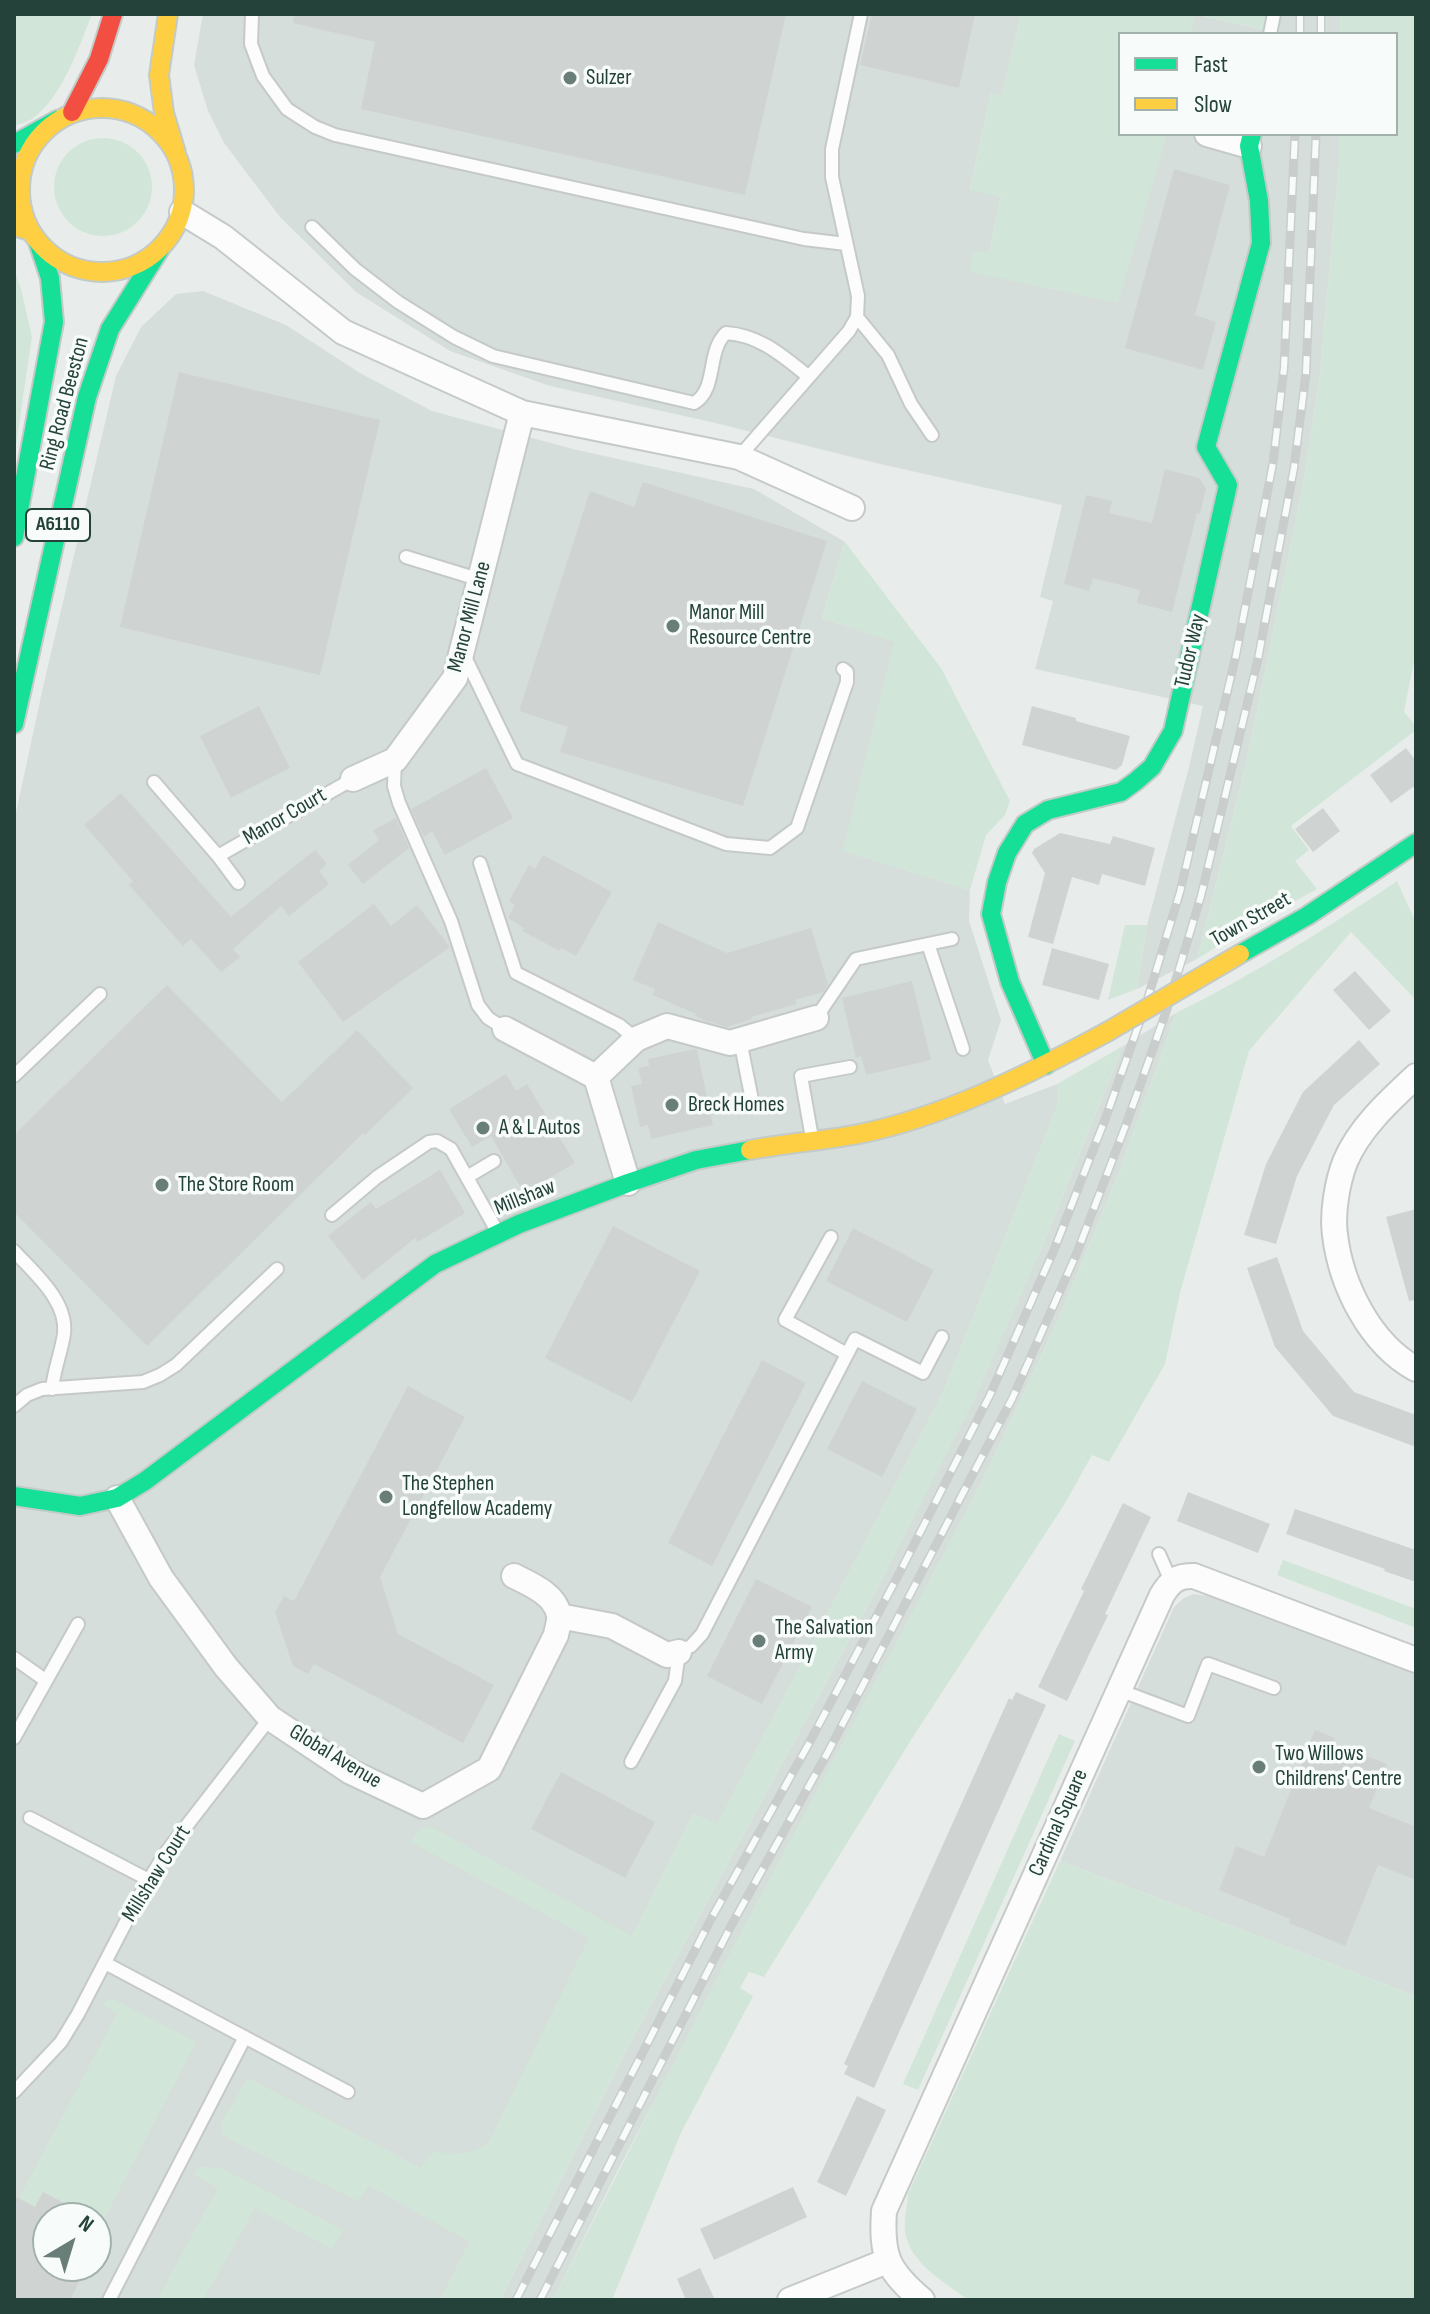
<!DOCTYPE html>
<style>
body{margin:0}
#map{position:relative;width:1430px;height:2314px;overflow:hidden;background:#e8edeb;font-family:"Sofia Sans Condensed",sans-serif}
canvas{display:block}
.frame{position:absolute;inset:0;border:16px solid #24423a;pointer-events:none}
.legend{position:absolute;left:1118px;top:32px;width:280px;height:104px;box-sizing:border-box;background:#f7fbf9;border:2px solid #a3b1ad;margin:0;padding:10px 14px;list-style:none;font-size:24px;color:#24423a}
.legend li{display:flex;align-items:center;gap:16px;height:40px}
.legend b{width:40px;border:2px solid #a3b1ad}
.north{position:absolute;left:32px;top:2202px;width:80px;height:80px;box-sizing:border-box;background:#f7fbf9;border:2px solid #a3b1ad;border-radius:50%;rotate:38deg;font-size:22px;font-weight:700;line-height:32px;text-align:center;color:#24423a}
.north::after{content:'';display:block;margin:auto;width:28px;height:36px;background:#697e78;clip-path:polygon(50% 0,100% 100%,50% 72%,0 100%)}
</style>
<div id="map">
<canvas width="1430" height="2314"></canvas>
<div class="frame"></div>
<ul class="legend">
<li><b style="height:10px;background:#16e098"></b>Fast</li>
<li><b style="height:10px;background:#ffcf43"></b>Slow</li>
</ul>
<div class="north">N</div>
</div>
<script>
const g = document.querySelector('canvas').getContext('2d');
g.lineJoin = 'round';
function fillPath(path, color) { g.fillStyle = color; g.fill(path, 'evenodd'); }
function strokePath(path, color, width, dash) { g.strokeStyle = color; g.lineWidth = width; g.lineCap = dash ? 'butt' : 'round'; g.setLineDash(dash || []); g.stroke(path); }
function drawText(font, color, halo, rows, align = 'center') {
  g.font = font + ' "Sofia Sans Condensed",sans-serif'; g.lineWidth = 7; g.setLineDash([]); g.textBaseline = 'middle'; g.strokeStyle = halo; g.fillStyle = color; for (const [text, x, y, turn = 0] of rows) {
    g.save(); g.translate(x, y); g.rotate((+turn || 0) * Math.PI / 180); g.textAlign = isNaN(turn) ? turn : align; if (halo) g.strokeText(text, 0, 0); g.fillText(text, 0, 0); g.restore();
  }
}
fillPath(new Path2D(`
 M203,14H1021L1002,96L991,93L970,189L1001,197L989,253L970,272L1163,134H1339V165L1319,385L1301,496L1245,769L1197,959L1137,989L1147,925L1189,767L1203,706L1035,669L1053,601L1040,597L1062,505L876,463L711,422L550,386L450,351L356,292L280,217L224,143L208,111L194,65Z
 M1194,14L1280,33V14H1340V34H1189Z
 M203,291L286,325L360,373L432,411L573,449L754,489L845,542L822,618L895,642L844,851L970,890L969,921L1001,1020L988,1060L1005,1104L1057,1084V1107L943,1393L717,1825L693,1814L554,2095L470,2242L441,2300H14V822L43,687L116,376L141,327L176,294ZM48,2218H96V2266H48Z
 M1176,1013L1119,1173L1058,1320L981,1484L618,2170L553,2300H500L628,2047L879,1585L1040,1252L1123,1046Z
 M1193,1594L1209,1596L1416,1673V1996L1060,1861L1174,1607L1184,1598Z`), '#d6dedb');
fillPath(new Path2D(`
 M14,14H92C79,47 62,98 32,119C27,122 19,124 14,126Z
 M1021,14H1280V33L1195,14L1190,34H1120V134H1167L1118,303L970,272L973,251L989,253L1001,197L970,190L991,93L1002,95Z
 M1340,14H1416V651L1404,712L1416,726V730L1291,826L1309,850L1295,861L1317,889L1255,923L1197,959L1245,769L1301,496L1319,385L1339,165V134H1396V34H1340Z
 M54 187a49 49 0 1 1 98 0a49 49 0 1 1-98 0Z
 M14,269L21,289L32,337L14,458Z
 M845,542L941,668L1010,801L1005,815L986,835L970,890L843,851L894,642L822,618Z
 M1397,881L1416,923V1000L1351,932L1249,1051L1180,1293L1165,1364L1109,1462L1092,1455L1064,1505L911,1740L764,1977L749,1972L740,1988L753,1996L681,2133L612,2300H553L730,1953L981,1484L1058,1320L1119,1173L1176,1013C1253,975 1326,929 1397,881Z
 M1125,925H1147L1137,989L1108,1000Z
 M1123,1046L1040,1252L974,1400L879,1585L628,2047L500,2300H441L470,2242L368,2185L359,2201L231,2140L221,2133L222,2121L248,2078L421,2168L433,2151C456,2156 467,2155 488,2144L589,1938L411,1842L420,1828L431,1827L632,1936L693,1814L717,1824L943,1393L1057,1107V1084Z
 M1283,1560L1416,1609V1628L1277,1575Z
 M1059,1734L1075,1741L918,2090L903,2084Z
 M1060,1861L1416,1996V2300H968C945,2282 910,2264 905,2232C904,2220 907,2205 908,2194Z
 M108,1999H113L196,2042L102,2223L96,2218L44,2192L35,2207L19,2198L117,2014L103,2005Z
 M200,2167L221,2168L343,2230L332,2249L255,2208L203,2300H157L218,2188L194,2174Z`), '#d1e6d8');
fillPath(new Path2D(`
 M294,14H786L745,195L361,109L375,42L293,23Z
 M872,14H975L959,88L860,65Z
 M1174,169L1230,185L1195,315L1216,322L1203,370L1125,348Z
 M179,372L380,420L320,675L120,627Z
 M1165,469L1199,478L1206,488L1200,514L1197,513L1172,612L1137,603L1140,590L1093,578L1089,591L1064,584L1086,495L1112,501L1109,513L1152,523Z
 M643,482L827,541L743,806L560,752L568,727L519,711L590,491L634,507Z
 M259,706L290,768L231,798L200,736Z
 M1032,706L1076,718V721L1130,736L1122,765L1116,770L1022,745Z
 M1406,748L1416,761V785L1391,803L1370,775Z
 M486,768L513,818L445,855L432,831L424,837L411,809Z
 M121,793L231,917L315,850L327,864L319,871L329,884L289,916L281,906L233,949L240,957L221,972L191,939L183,946L129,885L133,881L84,825Z
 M1323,808L1340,831L1313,852L1295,829Z
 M396,818L409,848L363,884L348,865L379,840L373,830Z
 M1060,833L1110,844L1113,836L1155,848L1145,886L1102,874L1099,885L1072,877L1053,944L1028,937L1045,873L1032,853L1034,849Z
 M543,855L612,892L576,956L561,948L560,951L522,931L524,928L508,918L515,905L509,901L529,865L535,869Z
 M374,904L391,926L417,905L450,947L343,1022L298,962Z
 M658,922L727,953L811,928L828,984L823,992L795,1000L797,1004L751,1017L752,1019L727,1027L706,1021L695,1016L696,1014L653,995L655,989L633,980Z
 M1052,948L1109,964L1099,1000L1042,985Z
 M1355,971L1391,1011L1369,1030L1333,990Z
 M912,981L931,1060L866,1075L861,1056L856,1058L842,998Z
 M167,985L282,1102L357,1030L413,1088L365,1135L363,1133L147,1346L14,1212V1135Z
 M1359,1040L1380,1064L1334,1105L1297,1176L1276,1244L1244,1235L1266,1164L1303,1092Z
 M694,1049L697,1050L713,1125L651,1139L648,1125L640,1127L631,1086L642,1084L638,1068L649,1066L648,1059Z
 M506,1074L516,1091L527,1084L575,1163L524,1193L491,1136L472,1147L449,1109Z
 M440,1170L465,1213L418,1242L415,1238L363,1280L328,1236L371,1202L376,1209Z
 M1416,1209V1300L1409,1301L1386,1217Z
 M613,1226L700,1271L632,1402L545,1358Z
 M853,1228L934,1270L907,1322L826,1281Z
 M1277,1257L1303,1331L1354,1392L1416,1415V1447L1333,1416L1275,1347L1247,1268Z
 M762,1360L806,1383L712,1566L668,1543Z
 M862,1381L917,1409L882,1477L827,1449Z
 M408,1386L465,1417L380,1577L398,1634L494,1685L463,1743L314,1664L308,1674L293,1666L275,1612L284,1596L294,1601Z
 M1188,1492L1270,1524L1258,1553L1177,1521Z
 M1123,1503L1151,1517L1105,1614L1108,1615L1067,1701L1038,1687L1084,1591L1081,1589Z
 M1295,1509L1416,1550V1582L1384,1571L1385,1569L1286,1534Z
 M756,1579L812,1607L762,1704L707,1676Z
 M1016,1692L1046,1705L874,2088L844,2074L848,2066L844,2064L1009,1698L1012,1700Z
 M1315,1730L1335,1738L1333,1743L1387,1764L1369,1808L1416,1827V1880L1378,1865L1345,1946L1289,1923L1290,1919L1219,1890L1236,1846L1264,1857Z
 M561,1772L655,1822L625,1878L531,1829Z
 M857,2096L886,2110L846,2196L817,2182Z
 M793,2187L807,2217L714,2260L700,2229Z
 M43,2192L92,2218H48V2266H87L70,2300H14V2196L35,2207Z
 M700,2268L715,2300H686L677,2279Z`), '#cfd4d2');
const lane = new Path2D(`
 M252,14L251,44L263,76L287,109L315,127L335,135L804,239L846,244
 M1270,34L1274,14
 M312,227L355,269L398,302L454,337L493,356L694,403C718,389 706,352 726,333C760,335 784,357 809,377
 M857,317L888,355L911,404L932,435
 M739,457L849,331L857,317L858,296L832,177V149L861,14
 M406,557L481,580
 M464,655L517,764L726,844L770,848L797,828L847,682V672L843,669
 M395,760L394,786L399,803L451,921L478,1005L488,1018L505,1029
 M154,782L218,856L353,779
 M218,856L238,883
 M480,863L516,973L619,1025L636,1039
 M928,944L963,1049
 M816,1018L856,959L952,939
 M740,1040L753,1105
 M14,1076L100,994
 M812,1138L801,1076L850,1067
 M467,1177L494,1161
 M332,1215L377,1177L429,1142L437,1141L451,1149L497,1231
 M831,1237L785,1320L847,1354
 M14,1251C34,1273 68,1301 64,1334C61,1353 54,1370 52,1389
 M14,1406L27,1395L42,1389L143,1382L160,1375L176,1365L277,1269
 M1159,1554L1171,1581
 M14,1658L45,1680
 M1119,1690L1188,1716L1208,1664L1274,1688
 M14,1738L78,1624
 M631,1762L675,1681L679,1652L691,1646L702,1634L855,1339L923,1373L942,1337
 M30,1818L149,1880
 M105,1963L348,2092
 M14,2092L61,2042L78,2014L140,1895L164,1855L270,1718
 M109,2300L245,2037`);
const street = new Path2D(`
 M1207,134L1249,146
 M182,212L223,237L343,332L522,413L739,457L852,508
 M353,779L395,760L455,678L522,413
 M505,1029L596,1077L628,1183
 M1416,1076C1390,1100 1359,1128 1345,1162C1337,1183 1332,1214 1335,1235C1341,1285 1370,1344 1416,1369
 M596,1077L636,1039L667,1026L730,1043L816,1018
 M117,1498L161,1578L226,1667L270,1718L351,1772L423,1806L489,1769L556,1635C557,1629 560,1620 559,1615C555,1594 530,1584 514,1576
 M559,1616L612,1626L667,1655L679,1652
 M790,2300L887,2261
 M922,2300C888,2271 881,2257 884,2211L1162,1595C1170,1582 1177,1575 1194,1576L1416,1660`);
const fast = new Path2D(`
 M14,144L57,120
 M14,537L54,322L50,278L38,242
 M14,724L87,397L110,329L160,249
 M1240,954L1307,916L1416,843
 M1046,1065L1010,982L991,914L997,882L1007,853L1025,824L1048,810L1121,792L1136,781L1152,767L1173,731L1228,485L1206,447L1261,243L1259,201L1249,146L1252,134
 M14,1496L80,1506L117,1498L145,1481L435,1264L519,1224L628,1183L696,1160L750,1150`);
const slow = new Path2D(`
 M168,14L159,75L164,113L176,153
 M20 190a82 82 0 1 1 164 0a82 82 0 1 1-164 0Z
 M14,226L30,231
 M750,1150C786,1143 823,1141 859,1134C944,1117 1031,1073 1107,1032`);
const jam = new Path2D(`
 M72,112L99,59L113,14`);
strokePath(lane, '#c5cac8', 16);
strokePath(street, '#c5cac8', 28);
strokePath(fast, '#c3cbc8', 22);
strokePath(slow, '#c3cbc8', 22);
strokePath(jam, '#c3cbc8', 22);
strokePath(lane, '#fcfcfc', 12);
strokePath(street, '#fcfcfc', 24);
strokePath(fast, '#16e098', 18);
strokePath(slow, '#ffcf43', 18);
strokePath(jam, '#f24e42', 18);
const rail = new Path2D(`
 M1300,34V14
 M1321,34V14
 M516,2300L711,1919L807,1747L900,1572L990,1395L1054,1250L1106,1117L1146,1004L1180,892L1236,655L1273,463L1284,368L1295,134
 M540,2300L732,1924L828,1752L1012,1399L1076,1255L1127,1122L1167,1009L1201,896L1258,659L1294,468L1306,373L1316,134`);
strokePath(rail, '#c9cdcc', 9);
strokePath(rail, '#f7fbf9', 6, [18]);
const slowBridge = new Path2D(`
 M1107,1032L1240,954`);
strokePath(slowBridge, '#c3cbc8', 22, []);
strokePath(slowBridge, '#ffcf43', 18);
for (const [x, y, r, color] of [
 [570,78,8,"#697e78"],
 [673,626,8,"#697e78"],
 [672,1105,8,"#697e78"],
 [483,1128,8,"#697e78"],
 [162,1185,8,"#697e78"],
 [386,1497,8,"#697e78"],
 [759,1641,8,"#697e78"],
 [1259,1767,8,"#697e78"]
]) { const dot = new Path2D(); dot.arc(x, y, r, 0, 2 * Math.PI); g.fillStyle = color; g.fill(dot); strokePath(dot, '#f7fbf9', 3); }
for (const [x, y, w] of [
 [58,525,64]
]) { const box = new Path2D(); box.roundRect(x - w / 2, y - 16, w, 32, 6); g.fillStyle = '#f7fbf9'; g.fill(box); strokePath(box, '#24423a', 2); }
drawText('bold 20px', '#24423a', null, [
 ["A6110",58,525]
]);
drawText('22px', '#24423a', '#f7fbf9', [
 ["Sulzer",586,78],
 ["Manor Mill",689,613],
 ["Resource Centre",689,638],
 ["Breck Homes",688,1105],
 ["A & L Autos",499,1128],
 ["The Store Room",178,1185],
 ["The Stephen",402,1484],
 ["Longfellow Academy",402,1509],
 ["The Salvation",775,1628],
 ["Army",775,1653],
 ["Two Willows",1275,1754],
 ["Childrens' Centre",1275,1779]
], 'left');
drawText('22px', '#24423a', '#f7fbf9', [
 ["Ring Road Beeston",65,404,-75],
 ["Manor Mill Lane",470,617,-75],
 ["Tudor Way",1191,651,-77],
 ["Manor Court",285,817,-30],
 ["Town Street",1251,920,-30],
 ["Millshaw",525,1198,-22],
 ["Global Avenue",335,1757,31],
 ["Cardinal Square",1059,1823,-66],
 ["Millshaw Court",157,1874,-58]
]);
</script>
